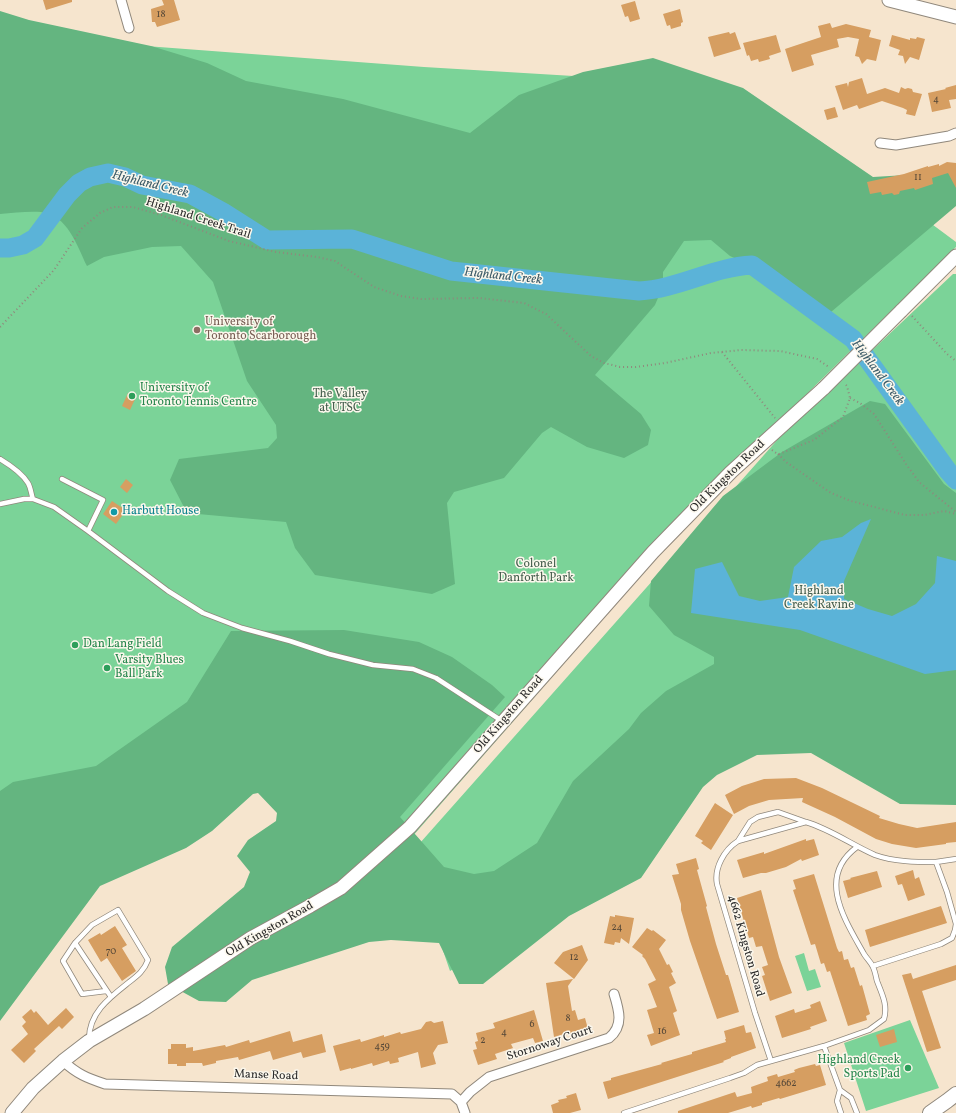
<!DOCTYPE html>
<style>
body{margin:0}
canvas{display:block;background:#f6e5ce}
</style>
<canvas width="956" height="1113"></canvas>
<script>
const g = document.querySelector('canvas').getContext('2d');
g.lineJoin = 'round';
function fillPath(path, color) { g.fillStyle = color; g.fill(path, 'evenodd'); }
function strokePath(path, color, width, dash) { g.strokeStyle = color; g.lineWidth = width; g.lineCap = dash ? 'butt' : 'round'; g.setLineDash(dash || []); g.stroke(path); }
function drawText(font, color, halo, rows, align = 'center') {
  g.font = font + ' Vollkorn,serif'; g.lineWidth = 3; g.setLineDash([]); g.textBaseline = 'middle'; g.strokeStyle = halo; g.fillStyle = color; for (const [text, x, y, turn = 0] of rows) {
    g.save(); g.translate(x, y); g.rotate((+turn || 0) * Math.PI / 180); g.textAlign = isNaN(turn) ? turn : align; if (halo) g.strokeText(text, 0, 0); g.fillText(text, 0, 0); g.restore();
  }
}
fillPath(new Path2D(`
 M0,35L424,67L723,85L820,141L956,242V247L754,446L405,845L305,753L0,926Z
 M953,274H956V790L780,731L707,744L601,881L450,971L426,901L412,852L779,438Z
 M804,953L809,971L815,969L821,987L807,991L795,956Z
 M910,1020L939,1088L866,1111L844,1043Z`), '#7bd398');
fillPath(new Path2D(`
 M0,11L29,20L151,46L207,63L246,81L343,99L470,133L519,95L583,72L653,58L743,88L873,177L956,172V206L831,312L773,276L730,256L711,240L684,241L663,272V286L655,305L595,375L641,414L651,430L648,445L624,458L587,447L551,427L542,433L504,478L454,492L447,503L455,584L432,594L315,575L295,548L286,522L187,513L170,480L179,459L268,448L277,438L276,425L247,381L213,282L181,246L152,247L104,257L87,266C77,246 68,215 41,212C28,211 13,213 0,214Z
 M870,401L885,404L944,484L956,493V805L900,804L811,753L757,755L717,775L703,787L641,878L569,916L483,984H459L439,943L391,940L369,942L252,980L226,1002L199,1001L168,984L165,967L172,947L244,887L250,872L237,856L248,840L276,821L277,813L258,793L253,794L212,831L186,848L100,886L0,1021V791L13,782L96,766L187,702L231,631L344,630L419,642L452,657L492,685L505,697L400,817L444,867L474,874L494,871L537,843L573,781L629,729L641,713L666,691L714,664V657L674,635L649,606L651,581L723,496L782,452Z`), '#64b580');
fillPath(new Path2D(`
 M871,519L844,581V599L868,609L892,616L916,604L935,583L937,556L956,561V670L925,674L800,630L691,613L695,569L722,562L739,596L760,601L788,597L794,567L821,541L842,537L861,523Z`), '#5bb3d8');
strokePath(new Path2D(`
 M0,248H9L23,245L35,238L67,195L79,183L90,177L108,173L125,177L142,185L190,194L223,212L267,240L352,239L451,271L639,291C678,289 713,267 752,265L853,339L948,471L956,480`), '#5bb3d8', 19);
fillPath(new Path2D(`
 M43,0H72V2L46,10Z
 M162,0H174L180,20L157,27L155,22H152L151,9L164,5Z
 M635,1L640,19L630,22L628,16L625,17L621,5Z
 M680,9L683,22L681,23V26L671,29L670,25L667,26L663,14Z
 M830,23L832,28L846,24L871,30L869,37L881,40L876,61L867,59L862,64L859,57L855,56L859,39L848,37L837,39L839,47L811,55L814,65L792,72L785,49L821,37L818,26Z
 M729,32L730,34L735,32L741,49L714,57L708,37Z
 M776,35L781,52L769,56L770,59L759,62L758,59L751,61L749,55L747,56L743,43Z
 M892,35L910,40V38L916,39L917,37L925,39L919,60L910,57L905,64L903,56L898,55L900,50L889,46Z
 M862,78L867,94L885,88L899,93L901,87L905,89L908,88L912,89L913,92L922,94L915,116L906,114L907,110L903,108L882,101L859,109L857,105L843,110L835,86L847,83L848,87L849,82Z
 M956,85V99L949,100L951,108L932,112L928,93L946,89L945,88Z
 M835,107L838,117L827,120L824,110Z
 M947,162L956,163V188L948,173L932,178L933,184L915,190L914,188L900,191L899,194L894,195L892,193L882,195L881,192L870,194L867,182L904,174L928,166V167L939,164V166Z
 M128,393L136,397L130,410L122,406Z
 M126,479L133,485L127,493L120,487Z
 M112,501L124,509V513L116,524L103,514Z
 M796,778L822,788L880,816L879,818L899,824L917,828L956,822V842L946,843V844L916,848L892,844L876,839L835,817L802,802L803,798L769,800L749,806L734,814L725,795L742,786L764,779Z
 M715,803L733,815L711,850L701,843L703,841L695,836Z
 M806,839V841L814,839L819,855L802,861L801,859L786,867L766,873H761L743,878L737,860L764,852V854Z
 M696,858L699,869L697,870L707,906L706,907L716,944L726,975H728L739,1012L717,1019L690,941L681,910V904L672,875L679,874L676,864Z
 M913,870L915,879L919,877L925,895L908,901L902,884L898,885L895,876Z
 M877,871L882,887L848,898L843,881L851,879L850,878Z
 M814,874L837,948L839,952L842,951L844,960L848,959L851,968L854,967L860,986L862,985L870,1014L866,1016L867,1020L848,1026L830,971L827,972L824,963L821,964L815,944L811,945L793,890L796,889L793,880Z
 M761,890L779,957L792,993L770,1001L762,976L765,975L762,967L768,965L762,946L756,947L753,937L749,938L737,898Z
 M941,906L947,923L870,947L865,930Z
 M615,915L634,918L629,944L621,938L620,943L615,942L614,945L604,943L610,916L615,917Z
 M115,926L127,945L122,948L136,971L122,981L107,958L101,962L88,940L100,933L101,935Z
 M647,928L652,931L653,930L666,940L659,949L667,965L669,964L673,972L671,973L676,983L669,987L677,1011L673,1013L680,1035L651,1046L647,1035L654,1033L647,1010L657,1007L648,984L656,980L645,959L642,956L643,955L632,947Z
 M582,945L588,960L574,979L554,963L563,952Z
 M956,965V980L922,991L941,1048L927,1052L902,975L911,973L913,979Z
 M573,979L568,986L572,1011L575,1010L578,1020L585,1018L588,1029L568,1035L567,1033L554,1037L546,983Z
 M820,1001L827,1021L810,1027L811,1029L782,1038L775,1016L794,1009L795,1013L811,1008L810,1005Z
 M66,1008L74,1017L62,1029L59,1026L34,1049L36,1051L24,1063L11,1050L28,1034L22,1026L26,1022L22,1017L31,1009L34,1013L36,1011L48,1025Z
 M534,1010L543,1041L535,1043L533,1038L511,1044L513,1048L495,1054L497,1059L478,1065L473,1050L477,1049L475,1042L478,1041L476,1033L495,1028L493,1023Z
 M431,1021L434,1023L443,1021L448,1043L438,1045L433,1053L436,1064L421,1068L418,1052L398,1058L399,1062L390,1064L389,1061L373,1066L372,1063L351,1069V1068L340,1071L333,1046L360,1039L361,1042L384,1035V1037L400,1032L401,1034L421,1029L426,1022Z
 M744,1025L746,1033L751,1032L756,1048L731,1057V1058L723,1061L724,1062L608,1099L603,1082L611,1080V1078L662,1064L661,1063L692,1054V1052L726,1042L725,1039H726L724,1031Z
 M894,1029L897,1042L880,1047L876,1035Z
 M290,1031L293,1042L322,1034L326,1052L303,1058L301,1052L273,1060L270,1051L239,1060L238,1057L216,1061V1063L203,1066L202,1063H186V1066H177V1064H168V1049H171V1044H186V1048L193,1047V1051L225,1045L226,1047L249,1040L250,1043Z
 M815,1064L816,1066L820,1065L826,1085L780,1099L779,1098L762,1103V1105L752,1108L751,1106L728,1113H678V1111L735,1092L737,1097L752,1093L751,1087L768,1081L767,1077L777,1074L778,1077L795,1072L794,1070L799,1068Z
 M576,1093L581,1110L570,1113H553L551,1105L559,1102L558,1100L567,1098L566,1096Z`), '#d69e61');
const lane = new Path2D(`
 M0,459C10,465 22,473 28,483C31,488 31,494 33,499
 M62,479L103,500L88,531
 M0,504L24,499H33L54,507L88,531L168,591L203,613L242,628L290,641L329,654L373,665L413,669L436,678L502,721
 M738,841L750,822L758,817L778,812L806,822
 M936,862L956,859
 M75,943L63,961L82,994L106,991
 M89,1039C89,1013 109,998 128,983C137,976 144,971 148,960L118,910L92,925L75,943L111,997
 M824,1046L840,1090L837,1101L841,1113
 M771,1061L755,1013L717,884C714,868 724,850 738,841L806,822C830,829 852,845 875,855C894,862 917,862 936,862L947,892L956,924L955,930L952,938L941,944L873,966
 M840,1090L851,1098L857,1113
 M624,1113L730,1078L744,1073L757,1065L824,1046L869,1030L884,1019C888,1005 882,994 877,981C876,977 875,971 873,967C871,962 867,959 864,954C845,920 816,877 857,847`);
const street = new Path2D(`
 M121,0L129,28
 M880,143L896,145L949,136L956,133
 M63,1061C77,1074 87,1078 105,1084L452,1094L461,1102L465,1113
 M461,1102L470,1092L489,1077L609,1038C624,1026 619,1010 614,994`);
const secondary = new Path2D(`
 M889,0L956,17
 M901,311L956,256
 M12,1113L33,1088L63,1061L89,1041L144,1009L251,938L310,906L341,888L410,827L653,552L731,472L824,388`);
const primary = new Path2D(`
 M930,1113L947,1101L956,1094`);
strokePath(lane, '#90887c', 6);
strokePath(street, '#90887c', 11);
strokePath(secondary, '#90887c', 15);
strokePath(primary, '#90887c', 16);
strokePath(new Path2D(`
 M912,316L947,354L956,361
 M0,327L54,270L82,228L100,213L113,207H133L161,215L229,241L276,252L317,257L335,261L374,287L401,296L421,299L479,298L524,303L546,314L591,356L604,363L620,367H636L665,363L711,353L741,350L780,351L817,359L829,367
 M722,352L775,418
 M850,398L860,403L874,414L906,464L919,482L956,512
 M772,450L776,453L779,454L814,440L843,417L850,398L847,386L844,383
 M778,454L786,462L831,493L851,501L905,515H924L944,511L956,514`), '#90887c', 2, [1, 3]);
strokePath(lane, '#fff', 4.5);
strokePath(street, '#fff', 9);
strokePath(secondary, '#fff', 13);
strokePath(primary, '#fff', 14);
const secondaryBridge = new Path2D(`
 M824,388L901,311`);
strokePath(secondaryBridge, '#90887c', 15, []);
strokePath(secondaryBridge, '#fff', 13);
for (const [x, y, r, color] of [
 [197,330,4,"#8d6e63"],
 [132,396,4,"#2e9e5b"],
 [114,512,4,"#0f9aa8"],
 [75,645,4,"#2e9e5b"],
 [107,668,4,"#2e9e5b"],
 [908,1068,4,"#2e9e5b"]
]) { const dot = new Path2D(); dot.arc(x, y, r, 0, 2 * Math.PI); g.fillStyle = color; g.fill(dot); strokePath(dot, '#fbf7ec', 1.5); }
drawText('10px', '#564838', null, [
 ["18",161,15],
 ["4",936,100],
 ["11",918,178],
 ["24",617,928],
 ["70",111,952],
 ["12",574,958],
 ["8",568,1019],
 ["6",532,1025],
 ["16",662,1032],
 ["4",504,1033],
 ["2",483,1041],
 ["459",382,1047],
 ["4662",786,1084]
]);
drawText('12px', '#2b2b2b', '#fbf7ec', [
 ["Highland Creek Trail",198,219,18],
 ["Old Kingston Road",728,477,-44],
 ["Old Kingston Road",509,715,-49],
 ["Old Kingston Road",270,930,-30],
 ["4662 Kingston Road",745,946,74],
 ["Stornoway Court",550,1044,-18],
 ["Manse Road",266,1076,2]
]);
drawText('12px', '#785e54', '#fbf7ec', [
 ["University of",205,323],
 ["Toronto Scarborough",205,337]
], 'left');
drawText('12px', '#27864d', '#fbf7ec', [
 ["University of",140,389],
 ["Toronto Tennis Centre",140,403],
 ["Dan Lang Field",83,645],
 ["Varsity Blues",115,661],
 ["Ball Park",115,675],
 ["Highland Creek",900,1061,"right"],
 ["Sports Pad",900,1075,"right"]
], 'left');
drawText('12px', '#435d4c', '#fbf7ec', [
 ["The Valley",340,395],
 ["at UTSC",340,409],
 ["Colonel",536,565],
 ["Danforth Park",536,579],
 ["Highland",819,592],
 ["Creek Ravine",819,606]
]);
drawText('12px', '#0d838f', '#fbf7ec', [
 ["Harbutt House",122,512]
], 'left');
drawText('italic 13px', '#3c5b68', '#fbf7ec', [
 ["Highland Creek",150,185,14],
 ["Highland Creek",503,277,6],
 ["Highland Creek",877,373,53]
]);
</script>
